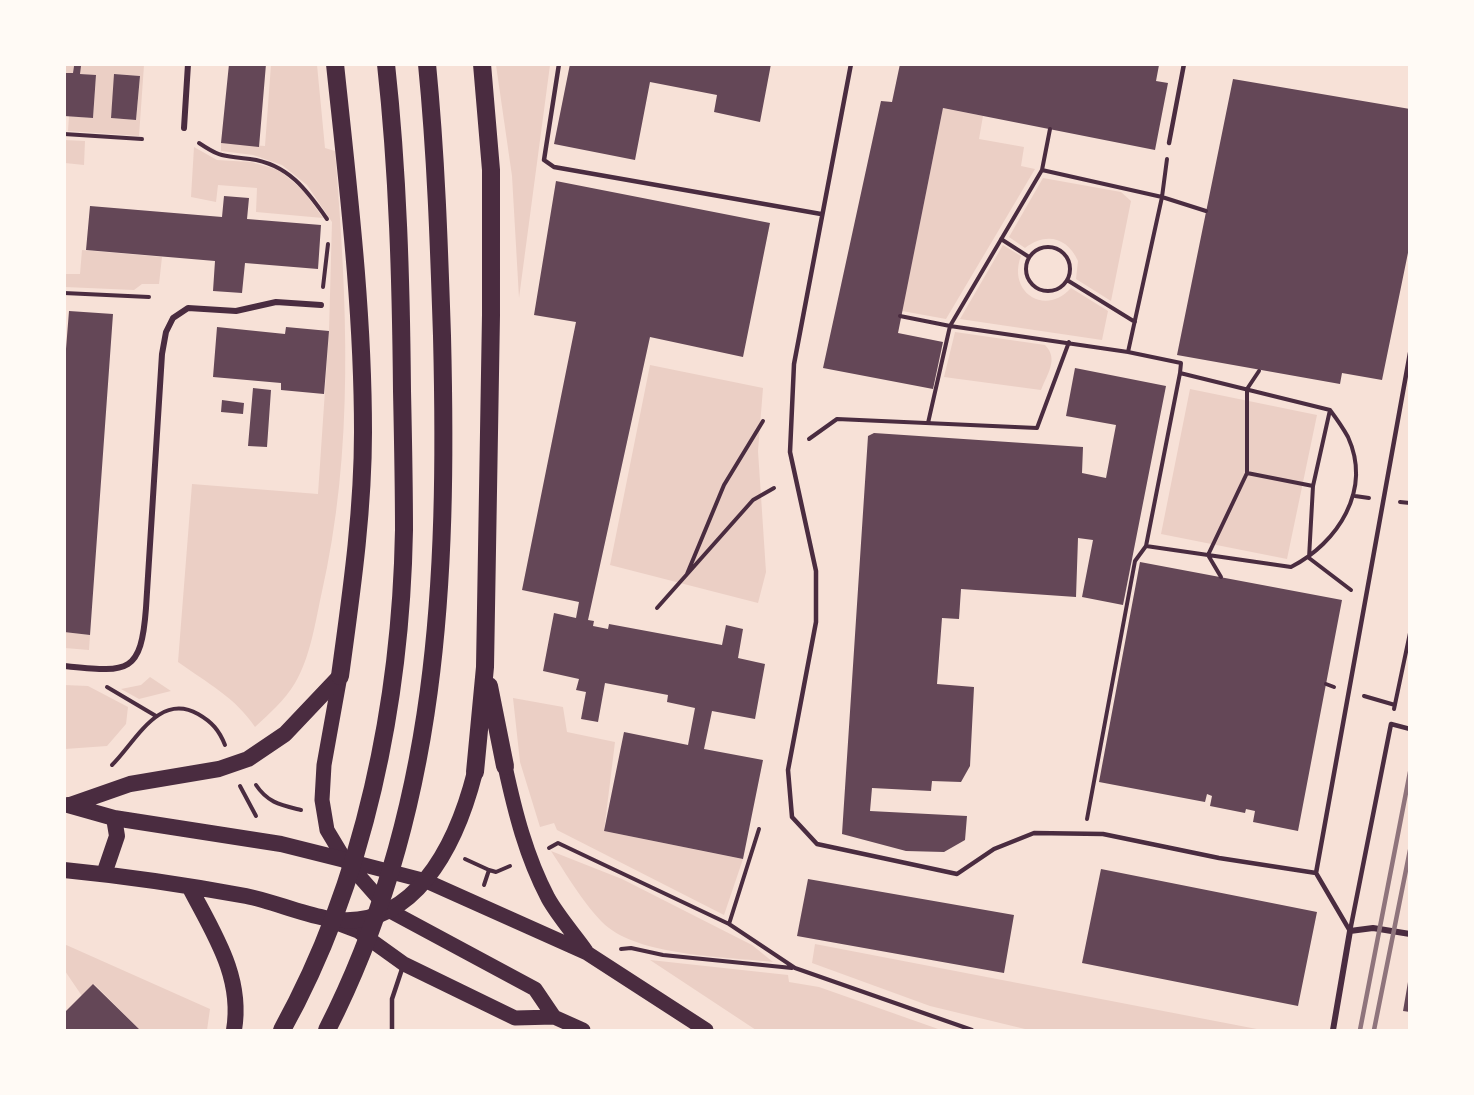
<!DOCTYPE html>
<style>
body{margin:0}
#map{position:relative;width:1474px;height:1095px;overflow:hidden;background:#f7e1d7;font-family:"Fira Sans",sans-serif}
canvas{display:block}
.frame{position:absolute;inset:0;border:66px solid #fffaf5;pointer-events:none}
</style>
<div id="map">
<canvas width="1474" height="1095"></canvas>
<div class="frame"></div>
</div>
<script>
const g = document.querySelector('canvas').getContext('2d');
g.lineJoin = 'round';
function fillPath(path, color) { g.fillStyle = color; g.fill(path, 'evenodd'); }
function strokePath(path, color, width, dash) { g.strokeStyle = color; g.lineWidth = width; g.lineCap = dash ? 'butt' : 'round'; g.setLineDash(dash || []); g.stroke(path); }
fillPath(new Path2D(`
 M64,65H144L139,136L68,131L69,116L93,118L96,76L80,74V66H74L73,73H65ZM115,74L140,76L136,120L111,118Z
 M271,65H317L325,148L335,151C347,300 355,449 321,596C315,624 310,658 295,683C285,700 269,714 255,727C235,697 207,683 178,662L192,484L318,494L329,331L332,222L307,185L282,165L253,155L221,151V143L265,146Z
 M496,65H550L519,298L512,176Z
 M943,108L983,116L979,139L1024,147L1021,166L1035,169L946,319L902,311Z
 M64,140L85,141L84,165L65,163Z
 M194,147L217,160L251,162L279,170L303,190L323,218L256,212L257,188L218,185L216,202L191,197Z
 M1043,178L1121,192L1131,201L1111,301L1076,279L1078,261C1067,237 1046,232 1025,248L1009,237Z
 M1003,245L1021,256C1007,292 1045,317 1071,288L1108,311L1102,340L960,319Z
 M82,250L162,257L159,284H142L134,290L65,287V274H80Z
 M955,332L1045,345C1059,359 1047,374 1041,390L944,377Z
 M650,365L763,388L758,451L766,572L758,603L610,565Z
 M1190,389L1317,415L1287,559L1161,534Z
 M64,632L90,635L89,650L65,648Z
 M150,677L171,691L139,699L121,689L141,685Z
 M64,685L88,686L128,707L126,724L107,746L65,749Z
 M513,698L563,707L567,732L615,742L604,831L743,859L724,915L557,830L554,823L540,827L520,762Z
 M551,851L622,879L752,945L773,962C728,957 645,956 609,928C589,913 565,872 551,851Z
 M64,944L210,1009L207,1030H140L94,984L82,996L65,971Z
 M815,944L1262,1030H1029L930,1006L812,963Z
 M650,960L788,975L789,982L819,987L941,1030H756Z`), '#ebcfc5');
fillPath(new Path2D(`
 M229,64H266L259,147L221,143Z
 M570,64H771L760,122L714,112L717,95L650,82L635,160L554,144Z
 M900,64H1156L1159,65L1156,81L1168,83L1155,150L943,108L898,333L943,342L933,389L823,368L881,101L892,102Z
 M74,66H81L80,74L96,75L93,118L64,116V73H73Z
 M114,74L140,76L136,120L111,118Z
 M1233,79L1410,109V243L1382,380L1342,373L1340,384L1177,355Z
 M556,181L770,223L743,357L650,337L588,620L594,621L593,626L608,629L609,624L722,645L726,625L743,629L738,658L765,664L755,719L712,711L704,749L763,760L743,859L604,831L624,732L688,745L695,708L667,702L668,695L605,683L598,722L581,719L586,692L576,690L579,679L543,671L554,613L576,618L579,602L522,590L576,322L534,315Z
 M224,196L249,198L247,219L321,225L318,269L245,263L242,293L213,291L215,261L86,250L90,206L222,217Z
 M69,311L113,314L90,635L64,632V374Z
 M217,327L285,334L286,327L329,331L324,394L281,390V383L213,377Z
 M1075,368L1166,386L1123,605L1082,597L1093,540L1078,538L1076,597L961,589L959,619L942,618L937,684L974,687L970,766L961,782L932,781L931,791L872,788L870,811L967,816L965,840L944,852L906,851L842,834L868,436L874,433L1083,447L1082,473L1106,478L1116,425L1066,416Z
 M253,388L271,390L267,447L248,446Z
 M222,400L244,403L243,414L221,412Z
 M1140,562L1342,600L1298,831L1253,822L1255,811L1246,809L1245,813L1210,806L1212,796L1207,794L1205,802L1099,782Z
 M1101,869L1317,912L1298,1006L1082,963Z
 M808,879L1014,915L1004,973L797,936Z
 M1408,982L1410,983V1012L1403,1011Z
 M93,984L140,1030H64V1013Z`), '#644757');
strokePath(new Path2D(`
 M64,134L142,139
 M199,143C223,159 223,155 250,159C288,164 307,190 327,219
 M1167,159L1162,197L1128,352L1181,363L1180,373L1330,410C1336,418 1343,428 1348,437C1372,490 1338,543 1291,567L1208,555L1247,473V389L1259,371
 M1042,170L1162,197L1206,211
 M1001,239L1029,257
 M1026 269a22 22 0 1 1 44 0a22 22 0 1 1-44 0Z
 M1067,280L1135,322
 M323,287L328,244
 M64,293L149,297
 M900,316L950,326L1128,352
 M1180,373L1146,546L1208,555L1221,577
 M1330,410L1313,486L1309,558L1351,590
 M928,423L950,326L1042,170L1050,129
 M809,439L837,419L1037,428L1069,342
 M1247,473L1313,486
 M1355,496L1369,498
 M1400,502L1410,503
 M687,574L724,485L763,421
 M657,608L753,500L774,488
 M1326,684L1334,687
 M107,687L156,716
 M1364,696L1395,705
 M1394,709L1410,633
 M112,765C136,741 159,692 198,714C212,722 219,730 225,745
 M256,785C268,803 281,805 301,810
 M240,786L256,816
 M1087,819L1135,561L1146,546
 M549,848L558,843L729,924L795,968L972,1030
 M465,859L489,870
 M484,885L489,870L496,872L510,866
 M729,924L759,829
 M621,949L631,948L663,955L792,968`), '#4a2c40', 4);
strokePath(new Path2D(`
 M559,64L544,160L554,167L821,214
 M851,64L794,364L790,452L816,571V622L788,770L792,817L817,844L957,874L994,849L1034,833L1103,834L1219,858L1316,873L1350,931
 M1169,143L1184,64
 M1316,873L1410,353
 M1350,931L1391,724L1410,729
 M392,1030V999L403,966`), '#4a2c40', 4.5);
strokePath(new Path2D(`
 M184,128L188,64
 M64,666C127,672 141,676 146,608L162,354L166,332L173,318L188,308L236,311L276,302L321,305
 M1333,1030L1350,931L1373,928L1410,934`), '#4a2c40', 6);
strokePath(new Path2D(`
 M340,676L324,765L322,800L327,830L345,860L390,911L535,989L554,1017
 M505,766C515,812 526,856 548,898C558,916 574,934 586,951
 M345,860L426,881L587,953L706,1030
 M329,920L358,931L404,964L515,1018L554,1017L583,1030`), '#4a2c40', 15);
strokePath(new Path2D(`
 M68,805L114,818L281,844L345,860
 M70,805L130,784L219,769L248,759L285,734L340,676
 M64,870C125,876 186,885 246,896C272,901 298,913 325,918C414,936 457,843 475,772
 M104,874L117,836L114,818
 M190,888C214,934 243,977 234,1030`), '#4a2c40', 16);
strokePath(new Path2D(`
 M335,64C348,187 363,309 363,432C363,514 351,595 340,676
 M489,686L505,766
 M475,772L485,667L491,315V170L482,64
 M282,1030C365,880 401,701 404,530C404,484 403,437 402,391C401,282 398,173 386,64
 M327,1030C439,810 448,579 442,336C439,245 436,155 427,64`), '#4a2c40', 18);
strokePath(new Path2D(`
 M1360,1030L1410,772
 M1374,1030L1410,850`), '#8f747c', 4.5);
</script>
